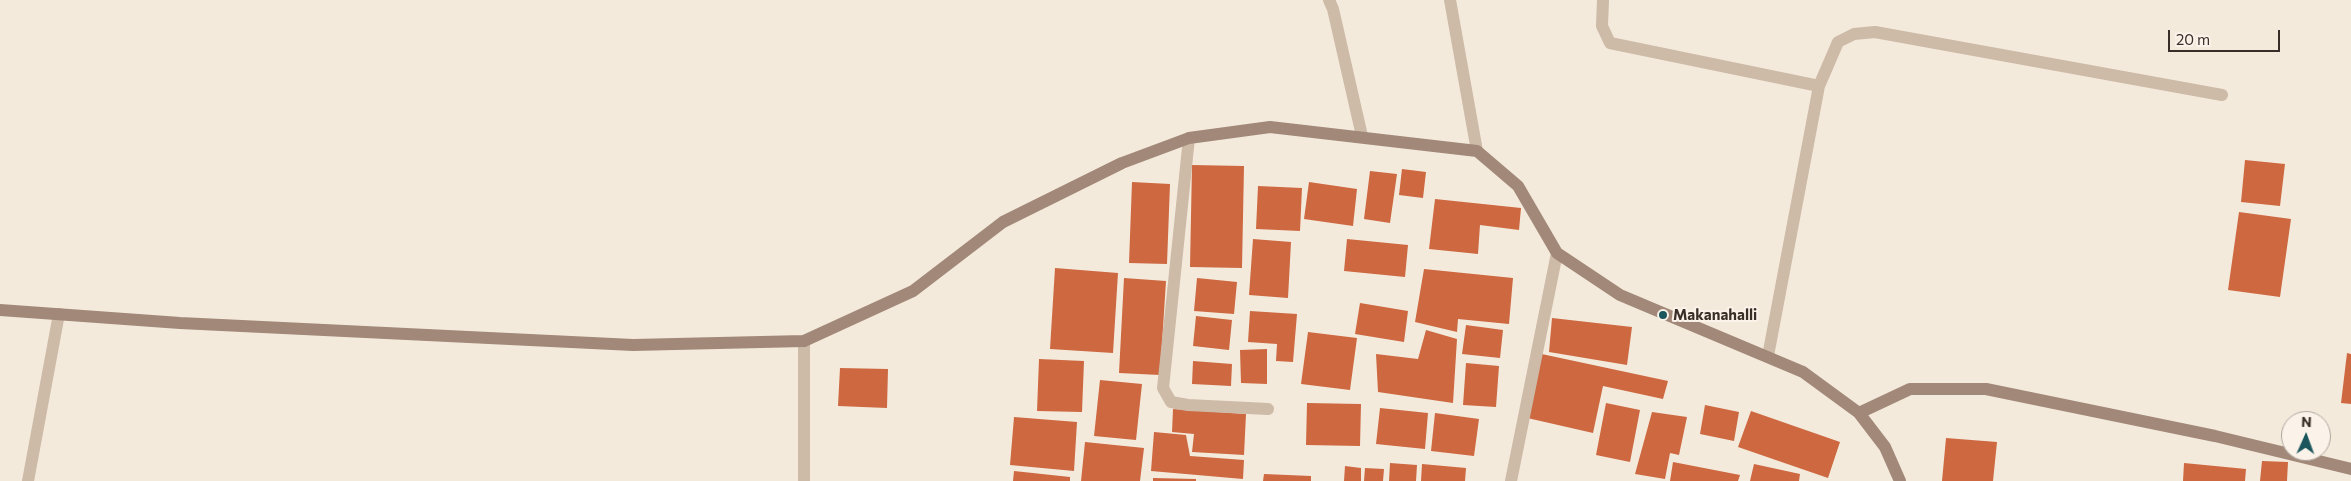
<!DOCTYPE html>
<style>
body{margin:0}
#map{position:relative;width:2351px;height:481px;overflow:hidden;background:#f4eadc;font-family:Commissioner,sans-serif}
canvas{display:block}
.north{position:absolute;left:2281px;top:411px;width:50px;height:50px;box-sizing:border-box;background:#fbf3e9;border:1px solid #ada49c;border-radius:50%;rotate:2deg;font-size:14px;font-weight:700;line-height:20px;text-align:center;color:#392e28}
.north::after{content:'';display:block;margin:auto;width:18px;height:22px;background:#1b565d;clip-path:polygon(50% 0,100% 100%,50% 72%,0 100%)}
.scale{position:absolute;left:2168px;top:30px;width:112px;height:22px;box-sizing:border-box;border:2px solid #392e28;border-top:0;padding-left:6px;font-size:15px;line-height:18px;white-space:nowrap;color:#392e28;-webkit-text-stroke:4px #fbf3e9;paint-order:stroke}
</style>
<div id="map">
<canvas width="2351" height="481"></canvas>
<div class="north">N</div>
<div class="scale">20 m</div>
</div>
<script>
const g = document.querySelector('canvas').getContext('2d');
g.lineJoin = 'round';
function fillPath(path, color) { g.fillStyle = color; g.fill(path, 'evenodd'); }
function strokePath(path, color, width, dash) { g.strokeStyle = color; g.lineWidth = width; g.lineCap = dash ? 'butt' : 'round'; g.setLineDash(dash || []); g.stroke(path); }
function drawText(font, color, halo, rows, align = 'center') {
  g.font = font + ' Commissioner,sans-serif'; g.lineWidth = 4; g.setLineDash([]); g.textBaseline = 'middle'; g.strokeStyle = halo; g.fillStyle = color; for (const [text, x, y, turn = 0] of rows) {
    g.save(); g.translate(x, y); g.rotate((+turn || 0) * Math.PI / 180); g.textAlign = isNaN(turn) ? turn : align; if (halo) g.strokeText(text, 0, 0); g.fillText(text, 0, 0); g.restore();
  }
}
fillPath(new Path2D(`
 M2245,160L2285,164L2280,206L2241,202Z
 M1192,165L1244,166L1242,268L1190,267Z
 M1402,169L1426,172L1423,198L1399,195Z
 M1370,171L1397,174L1390,223L1364,219Z
 M1132,182L1170,184L1167,264L1129,263Z
 M1309,182L1357,189L1353,226L1304,219Z
 M1258,186L1302,188L1300,231L1256,229Z
 M1435,199L1521,208L1519,230L1480,225L1478,254L1429,249Z
 M2239,212L2291,219L2280,297L2228,290Z
 M1253,239L1291,242L1288,298L1249,295Z
 M1347,239L1408,245L1405,277L1344,271Z
 M1055,268L1118,273L1113,353L1050,349Z
 M1424,269L1513,278L1509,324L1458,319L1457,332L1415,322Z
 M1124,278L1166,281L1160,375L1119,373Z
 M1197,278L1237,282L1234,314L1194,311Z
 M1360,303L1408,311L1404,342L1355,334Z
 M1250,311L1297,314L1293,362L1276,361L1277,344L1248,342Z
 M1196,316L1232,320L1229,350L1193,346Z
 M1552,318L1632,327L1627,365L1549,352Z
 M1466,325L1503,330L1500,358L1462,354Z
 M1426,330L1457,339L1453,403L1378,392L1376,354L1418,359Z
 M1308,332L1357,338L1350,390L1301,384Z
 M1267,349V384L1241,383L1240,350Z
 M1537,353L1668,381L1663,399L1603,386L1593,433L1523,417Z
 M2347,353L2351,354V404L2341,403Z
 M1039,359L1084,361L1082,412L1037,411Z
 M1193,361L1232,364L1231,386L1192,384Z
 M1466,363L1499,366L1496,407L1463,405Z
 M840,368L888,369L887,408L838,406Z
 M1100,380L1142,384L1136,440L1094,436Z
 M1307,403L1361,404L1360,446L1306,445Z
 M1606,403L1640,410L1630,462L1596,455Z
 M1705,405L1739,412L1734,441L1700,434Z
 M1380,408L1428,413L1425,449L1376,444Z
 M1173,409L1246,414L1244,455L1192,452L1194,434L1172,432Z
 M1751,411L1840,442L1828,478L1738,447Z
 M1652,412L1687,417L1679,455L1670,453L1665,479L1635,474Z
 M1435,413L1479,419L1474,456L1431,451Z
 M1014,417L1077,422L1074,471L1010,465Z
 M1154,432L1186,435L1190,456L1244,460L1243,479L1151,471Z
 M1946,438L1997,442L1993,481H1942Z
 M1085,442L1144,448L1140,481H1081Z
 M2262,461L2288,462L2287,481H2260Z
 M1673,462L1740,475L1738,481H1670Z
 M1390,463L1417,465L1416,481H1389Z
 M2184,463L2246,469L2245,481H2183Z
 M1422,464L1466,468L1465,481H1421Z
 M1754,464L1800,474L1799,481H1750Z
 M1345,466L1361,468V481H1344Z
 M1365,468L1384,469L1383,481H1364Z
 M1014,471L1070,477V481H1013Z
 M1264,474L1311,476V481H1263Z
 M1153,478L1196,479V481H1153Z`), '#cd6840');
strokePath(new Path2D(`
 M1329,0L1333,9L1362,136
 M1603,0L1602,26L1610,43L1819,86
 M1189,138L1163,388L1171,402L1188,405L1268,409
 M1768,356L1819,86L1838,42L1854,34L1875,32L2222,95
 M28,481L59,314
 M804,481V341
 M1511,481L1557,253`), '#cdbaa7', 12);
strokePath(new Path2D(`
 M1450,0L1477,151`), '#cdbaa7', 12);
strokePath(new Path2D(`
 M0,310L180,323L633,345L804,341L913,291L1003,222L1122,163L1189,138L1270,127L1477,151L1518,186L1557,253L1620,295L1803,372L1859,413L1885,447L1900,481
 M1859,413L1910,389H1986L2215,436L2351,469`), '#a18878', 12);
for (const [x, y, r, color] of [
 [1663,315,5,"#1b565d"]
]) { const dot = new Path2D(); dot.arc(x, y, r, 0, 2 * Math.PI); g.fillStyle = color; g.fill(dot); strokePath(dot, '#fbf3e9', 2); }
drawText('bold 15px', '#392e28', '#fbf3e9', [
 ["Makanahalli",1673,315]
], 'left');
</script>
